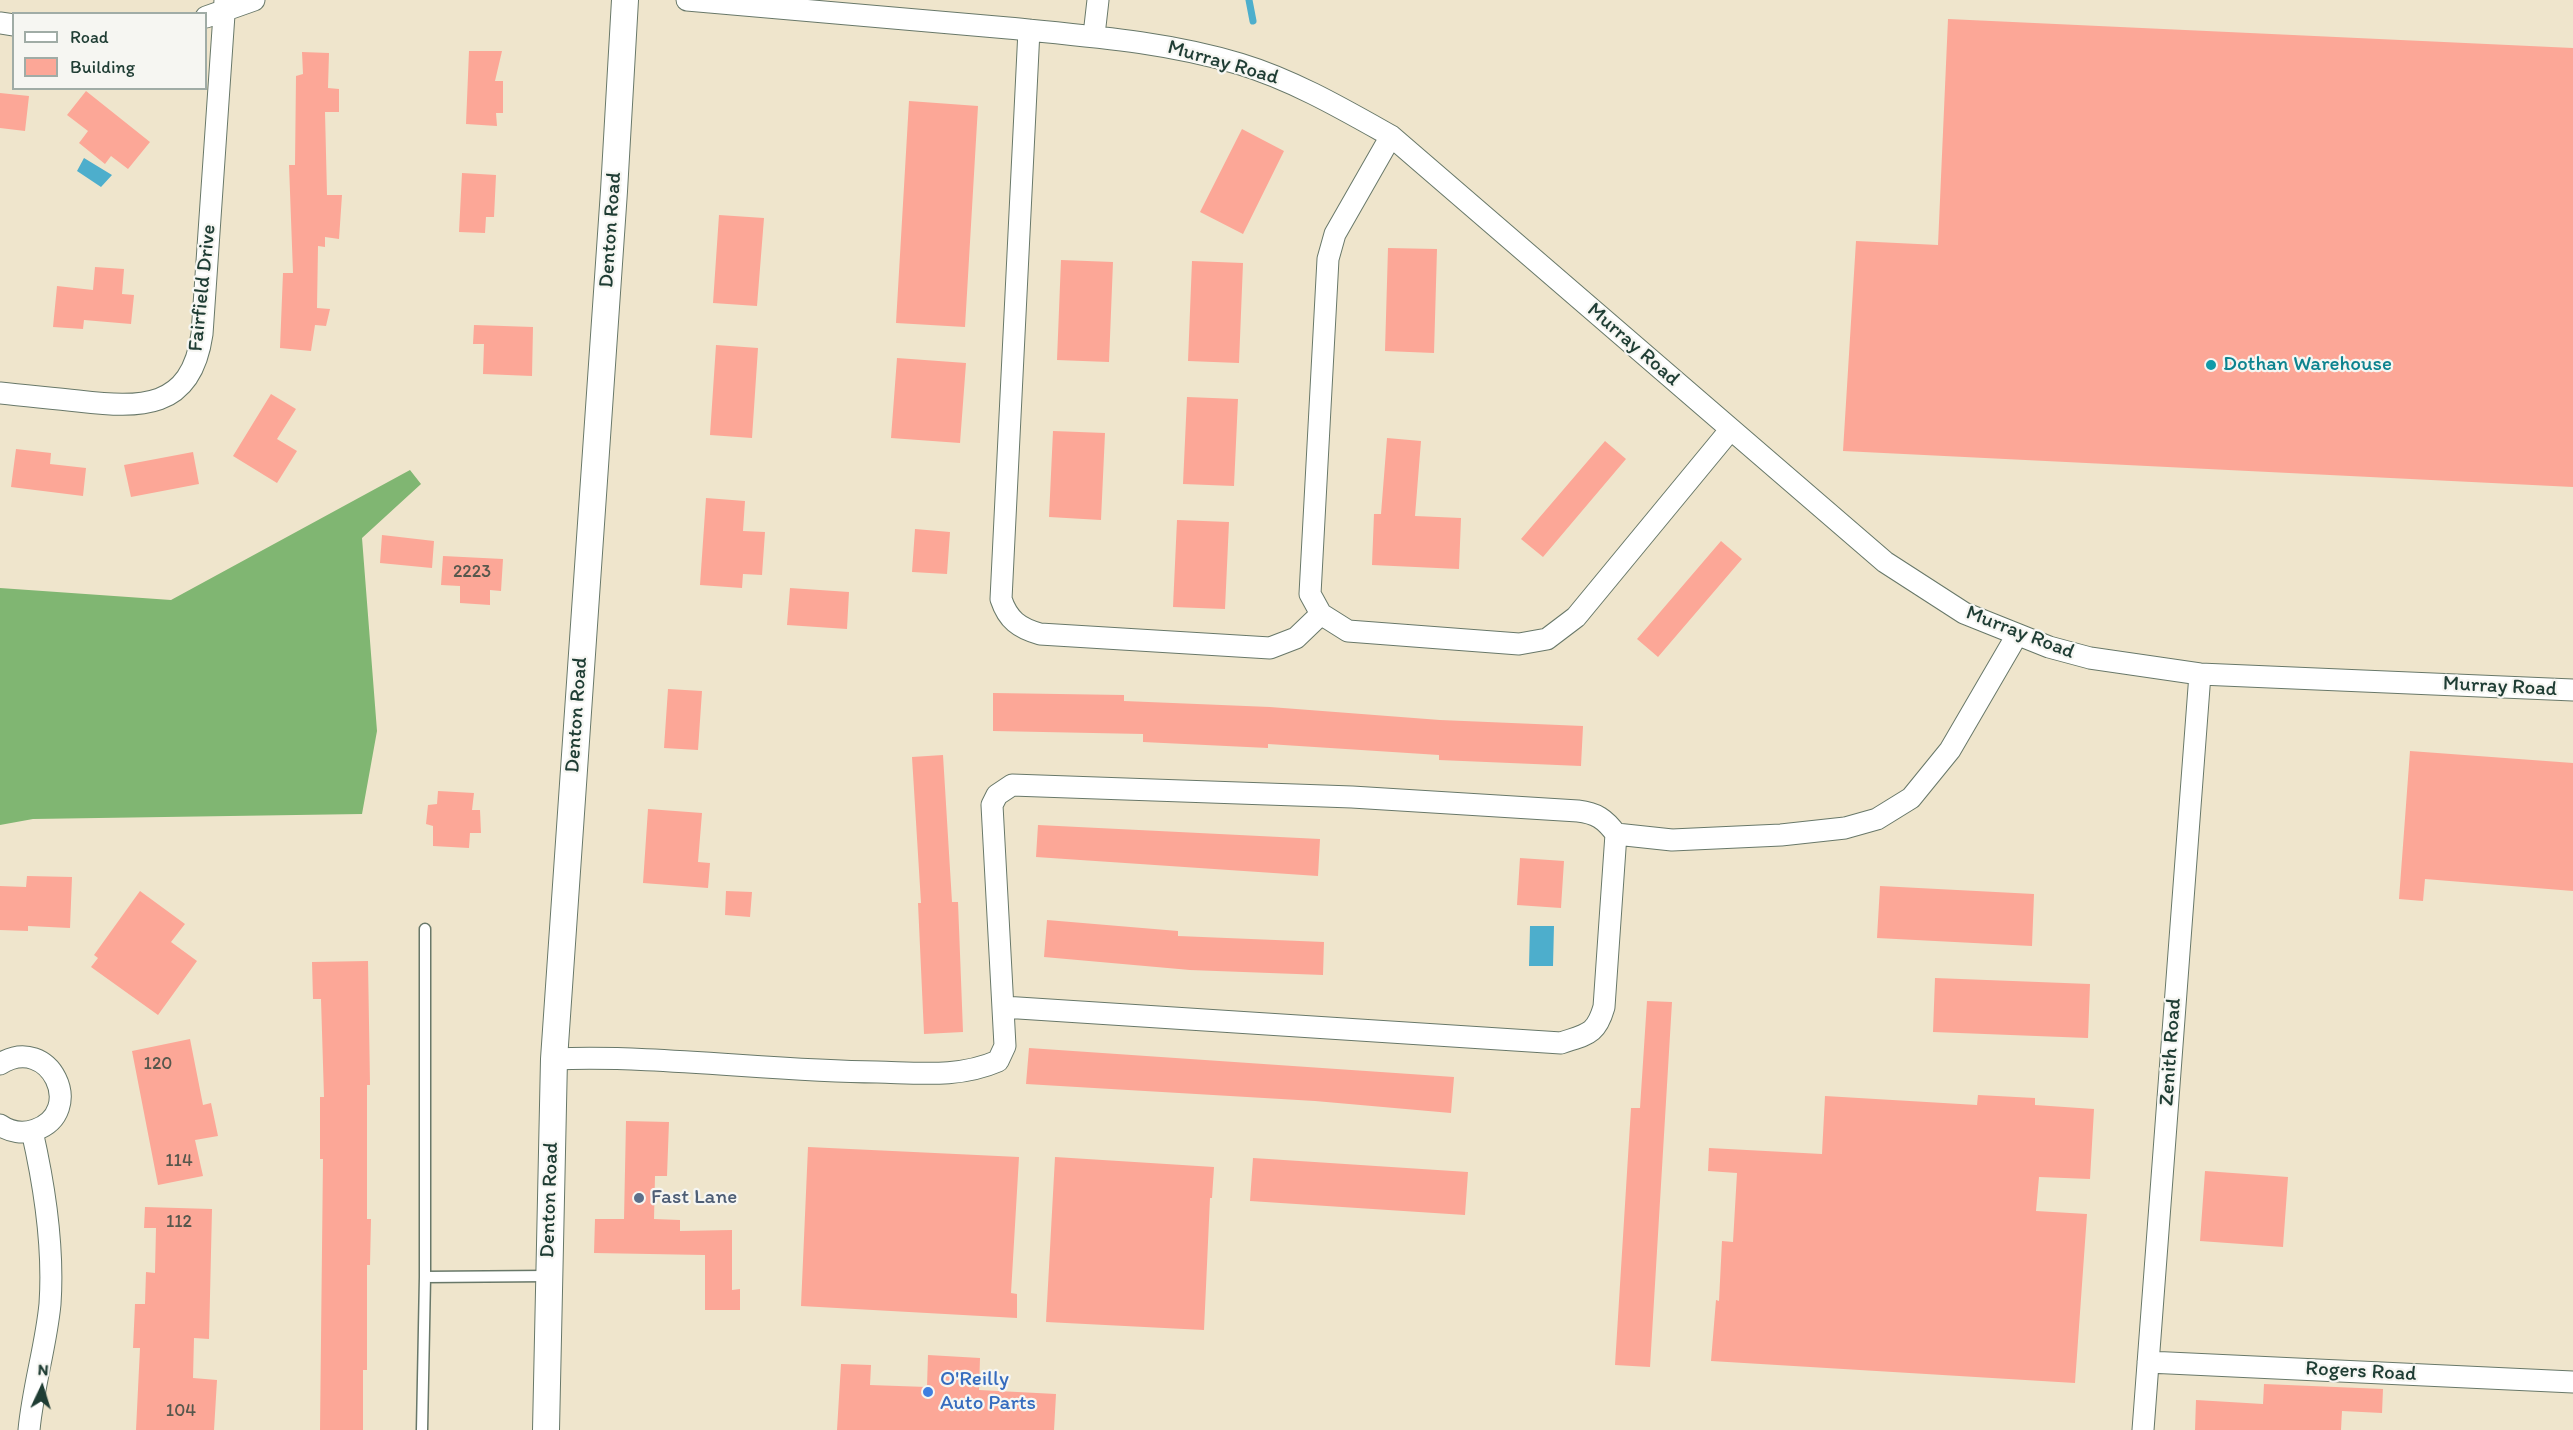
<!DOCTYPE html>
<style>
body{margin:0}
#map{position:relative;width:2573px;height:1430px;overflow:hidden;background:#efe5cc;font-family:Itim,sans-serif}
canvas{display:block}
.legend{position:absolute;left:12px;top:12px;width:195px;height:78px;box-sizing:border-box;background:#f6f6f2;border:2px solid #a0aca6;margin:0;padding:8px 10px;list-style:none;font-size:18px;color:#1f3d34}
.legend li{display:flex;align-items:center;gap:12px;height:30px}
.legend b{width:30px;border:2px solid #a0aca6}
.north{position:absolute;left:12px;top:1358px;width:60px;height:60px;-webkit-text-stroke:4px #f6f6f2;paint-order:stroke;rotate:4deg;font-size:16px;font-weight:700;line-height:24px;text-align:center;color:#1f3d34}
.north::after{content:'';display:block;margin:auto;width:21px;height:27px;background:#1f3d34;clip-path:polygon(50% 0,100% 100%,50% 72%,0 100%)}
</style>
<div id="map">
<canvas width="2573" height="1430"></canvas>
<ul class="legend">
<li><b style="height:8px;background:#fff"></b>Road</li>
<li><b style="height:16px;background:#fca797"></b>Building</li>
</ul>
<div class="north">N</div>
</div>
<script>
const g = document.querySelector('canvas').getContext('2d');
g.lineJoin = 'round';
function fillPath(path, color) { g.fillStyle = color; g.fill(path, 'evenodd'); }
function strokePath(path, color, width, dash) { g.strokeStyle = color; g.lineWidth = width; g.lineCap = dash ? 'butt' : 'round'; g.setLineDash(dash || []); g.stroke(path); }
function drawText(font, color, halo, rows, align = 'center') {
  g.font = font + ' Itim,sans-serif'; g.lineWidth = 4.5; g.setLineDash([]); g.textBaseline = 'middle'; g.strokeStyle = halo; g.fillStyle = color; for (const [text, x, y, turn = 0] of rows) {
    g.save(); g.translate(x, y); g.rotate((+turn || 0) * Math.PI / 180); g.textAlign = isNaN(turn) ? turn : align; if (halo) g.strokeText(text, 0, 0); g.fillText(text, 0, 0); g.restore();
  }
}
fillPath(new Path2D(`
 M410,470L421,484L362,538L377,731L362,814L33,819L0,825V588L171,600Z`), '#80b672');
fillPath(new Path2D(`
 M84,158L112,175L101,187L77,171Z
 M1530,926H1554L1553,966H1529Z`), '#4daecc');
strokePath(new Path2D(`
 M1249,0L1253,21`), '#4daecc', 7);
fillPath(new Path2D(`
 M1948,19L2573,48V487L1843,451L1856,241L1938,245Z
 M469,51H502L495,81H503V113H496L497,126L466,124Z
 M302,52L329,53L328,88L339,89V112H325L327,195H342L339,239L325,237V247L318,246L317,308L330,309L326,326L315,325L311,351L280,348L283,273H293L289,165H295L296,76L303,74Z
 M86,91L150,142L128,169L111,156L105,164L79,143L88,131L67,115Z
 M0,93L29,96L25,131L0,128Z
 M909,101L978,106L965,327L896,323Z
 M1242,129L1284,151L1243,234L1200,212Z
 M462,173L496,175L494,217H486L485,233L459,232Z
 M719,215L764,218L757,306L713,303Z
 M1388,248L1437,249L1434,353L1385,351Z
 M1061,260L1113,262L1109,362L1057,360Z
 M1192,261L1243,263L1239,363L1188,361Z
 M95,267L124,269L122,294L134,295L131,324L84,320L83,329L53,327L57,286L93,290Z
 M474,325L533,327L532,376L483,374L484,344H473Z
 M716,345L758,348L752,438L710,435Z
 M897,358L966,363L960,443L891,438Z
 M271,394L296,409L277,439L297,451L277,483L233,456Z
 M1187,397L1238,399L1234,486L1183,484Z
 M1053,431L1105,433L1101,520L1049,517Z
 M1387,438L1421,441L1415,516L1461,518L1459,569L1372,565L1374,514H1381Z
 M1605,441L1626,459L1543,557L1521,539Z
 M16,449L51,453L50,464L86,468L83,496L11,487Z
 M193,452L199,484L131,497L124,465Z
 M706,498L745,501L743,531L765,532L762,575L743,574L742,588L700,585Z
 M1177,520L1229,522L1225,609L1173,607Z
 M915,529L950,532L947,574L912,572Z
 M382,535L434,541L432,568L380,563Z
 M1721,541L1742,559L1658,657L1637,639Z
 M443,556L503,559L501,591L490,590V605L460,603V586L441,585Z
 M790,588L849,592L847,629L787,625Z
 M668,689L702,691L698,750L664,748Z
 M993,693L1124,695V701L1270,707L1440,720L1583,726L1581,766L1439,760V755L1268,744V748L1143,742V734L993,731Z
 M2410,751L2573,763V891L2425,879L2423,901L2399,899Z
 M943,755L952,902H958L963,1032L924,1034L918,903H921L912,757Z
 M438,791L474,793L472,810H480L481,833H470L469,848L433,846V826L426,824L428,805L437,804Z
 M648,809L702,813L698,862L710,863L708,888L643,883Z
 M1038,825L1320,839L1318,876L1036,857Z
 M1520,858L1564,861L1561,908L1517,905Z
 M27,876L72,877L70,928L28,926V931L0,930V886L26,887Z
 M1880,886L2034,894L2032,946L1877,938Z
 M140,891L185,924L171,942L197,961L158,1015L91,967L98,958L94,955Z
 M726,891L752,892L750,917L725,915Z
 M1047,920L1178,931V936L1324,942L1323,975L1190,970L1044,957Z
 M368,961L370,1085H367V1219H371L370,1265H367V1370H363V1430H320L323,1159H320V1097H324L321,999H313L312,962Z
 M1935,978L2090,984L2088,1038L1933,1032Z
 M1647,1001L1672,1002L1650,1367L1615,1365L1631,1108H1640Z
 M190,1039L203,1105L211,1103L218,1136L195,1140L203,1176L158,1185L132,1051Z
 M1029,1048L1454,1077L1451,1113L1315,1101L1026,1084Z
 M1978,1095L2035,1098V1105L2094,1109L2090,1179L2039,1177L2036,1211L2087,1214L2075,1383L1711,1361L1716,1300L1719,1301L1722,1241L1733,1242L1737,1173L1708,1171L1709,1148L1822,1154L1825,1096L1977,1105Z
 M626,1121L669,1122L667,1176H655L654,1219L680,1220V1231L732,1230V1290L740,1289V1310H705V1255L594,1253L595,1219H624Z
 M808,1147L1019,1157L1011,1293L1017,1294V1318L801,1306Z
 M1055,1157L1214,1167L1212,1198H1210L1204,1330L1046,1322Z
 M1253,1158L1468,1172L1465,1215L1250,1201Z
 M2205,1171L2288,1177L2283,1247L2200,1241Z
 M145,1207L212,1209L209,1339L194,1338L193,1378L217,1380L214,1430H136L140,1348H133L135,1304H145L146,1272L155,1273L156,1228H144Z
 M928,1355L980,1358L979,1390L1056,1394L1054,1430H837L841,1364L871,1365L870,1385L927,1387Z
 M2264,1384L2383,1389L2382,1413L2342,1411L2341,1430H2195L2196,1400L2263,1404Z`), '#fca797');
const service = new Path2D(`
 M425,1277L548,1276
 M422,1430L425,1277V929`);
const minor = new Path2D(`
 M687,0C794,9 901,18 1008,28C1086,36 1163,41 1240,64C1293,80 1343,109 1391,136L1885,562L1964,613L2049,647L2090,658L2200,674L2573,690
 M206,17L254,0
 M0,23L14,25
 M1029,30L1001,599C1008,620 1019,628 1040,634L1270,648L1296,638L1321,614
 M1094,35L1098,0
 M1391,136L1335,234L1328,259L1310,594L1321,614L1348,631L1519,644L1547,639L1576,617L1731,429
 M0,393C26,396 52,398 78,401C140,408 191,411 202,334L225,0
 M1616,834L1672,840L1781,835L1845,828L1877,819L1911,798L1950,750L2017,635
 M554,1059C662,1055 769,1071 877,1072C920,1073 959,1078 998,1061L1005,1046L992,805L997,795L1012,785L1352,797L1578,811C1596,813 1605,819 1616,834L1604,1007C1596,1035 1587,1034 1561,1043L1003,1007
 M0,1064C50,1033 87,1112 35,1130C23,1134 10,1132 0,1125
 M2148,1362L2573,1382
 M29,1430C33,1387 46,1346 50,1304C54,1246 45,1188 32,1131
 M2143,1430L2200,674`);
const tertiary = new Path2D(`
 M546,1430L554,1059L614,191L625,0`);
strokePath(service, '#687869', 13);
strokePath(minor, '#687869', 23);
strokePath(tertiary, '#687869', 28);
strokePath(service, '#fff', 10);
strokePath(minor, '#fff', 21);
strokePath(tertiary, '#fff', 26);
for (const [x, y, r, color] of [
 [2211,365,6,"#0f9aa8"],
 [639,1198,6,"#5c6f8a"],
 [928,1392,6,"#3f7fe0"]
]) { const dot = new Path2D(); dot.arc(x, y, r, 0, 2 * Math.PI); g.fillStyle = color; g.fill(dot); strokePath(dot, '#f6f6f2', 2); }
drawText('18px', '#56584d', null, [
 ["2223",472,572],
 ["120",158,1064],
 ["114",179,1161],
 ["112",179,1222],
 ["104",181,1411]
]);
drawText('21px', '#1f3d34', '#f6f6f2', [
 ["Murray Road",1223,63,16],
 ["Denton Road",611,230,-86],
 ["Fairfield Drive",203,288,-84],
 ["Murray Road",1633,345,41],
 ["Murray Road",2020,633,21],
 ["Murray Road",2500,687,3],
 ["Denton Road",577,715,-86],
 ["Zenith Road",2171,1052,-86],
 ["Denton Road",550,1200,-88],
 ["Rogers Road",2361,1372,3]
]);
drawText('21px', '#0d838f', '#f6f6f2', [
 ["Dothan Warehouse",2223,365]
], 'left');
drawText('21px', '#4e5e75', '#f6f6f2', [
 ["Fast Lane",651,1198]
], 'left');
drawText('21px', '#366cbe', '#f6f6f2', [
 ["O'Reilly",940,1380],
 ["Auto Parts",940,1404]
], 'left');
</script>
